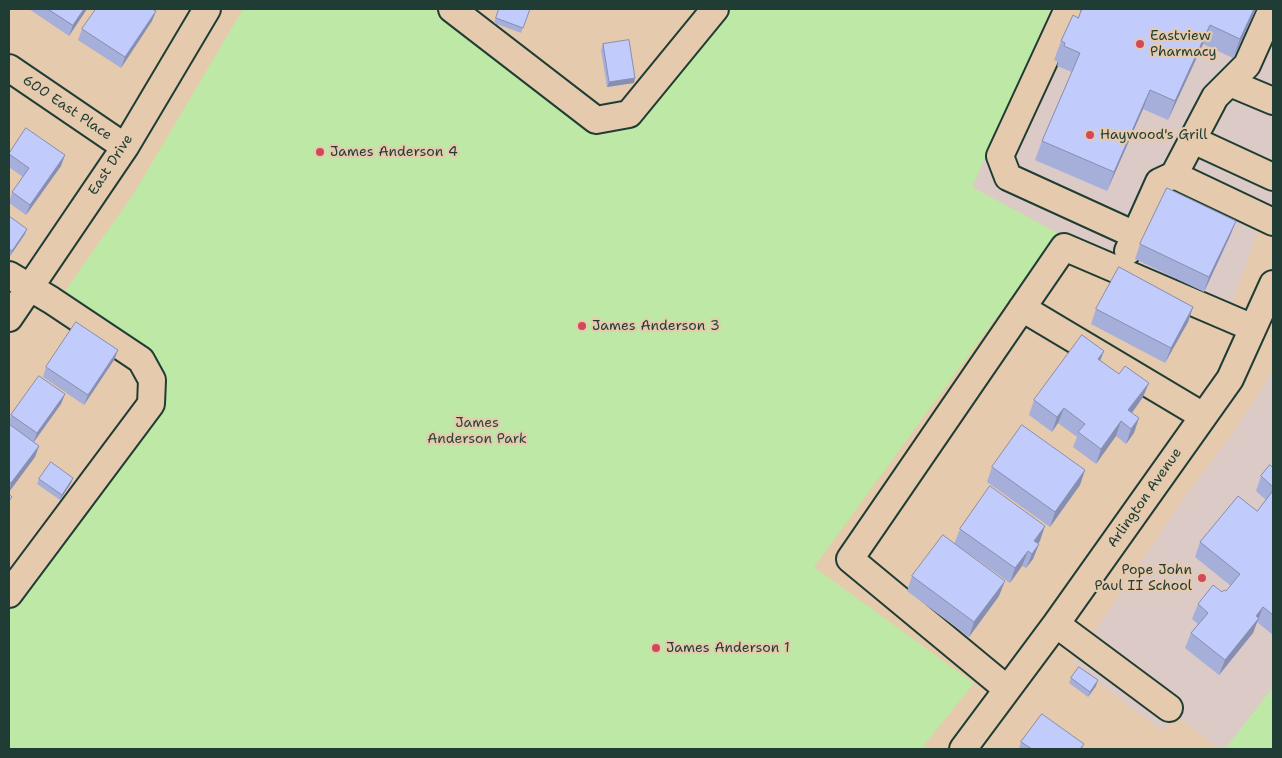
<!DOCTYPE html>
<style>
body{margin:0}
#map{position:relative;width:1282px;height:758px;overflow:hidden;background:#e6caad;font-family:"Shantell Sans",sans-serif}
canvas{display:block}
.frame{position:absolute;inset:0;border:10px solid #1f3d34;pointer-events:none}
</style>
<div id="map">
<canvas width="1282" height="758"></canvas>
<div class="frame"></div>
</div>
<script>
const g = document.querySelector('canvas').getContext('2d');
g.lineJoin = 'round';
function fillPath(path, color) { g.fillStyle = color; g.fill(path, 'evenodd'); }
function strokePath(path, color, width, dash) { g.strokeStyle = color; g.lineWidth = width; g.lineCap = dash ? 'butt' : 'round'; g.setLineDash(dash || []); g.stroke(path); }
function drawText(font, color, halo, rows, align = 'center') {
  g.font = font + ' "Shantell Sans",sans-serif'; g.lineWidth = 4.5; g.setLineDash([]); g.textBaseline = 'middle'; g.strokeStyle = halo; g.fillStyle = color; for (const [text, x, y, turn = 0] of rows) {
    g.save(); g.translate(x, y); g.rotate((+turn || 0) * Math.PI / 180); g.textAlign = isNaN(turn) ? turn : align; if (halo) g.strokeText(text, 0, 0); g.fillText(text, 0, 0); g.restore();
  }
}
fillPath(new Path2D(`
 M1051,9H1273V200L1257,235L1231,307L1058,233L972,187Z
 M1273,366V687L1225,749H1220L1175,715L1162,731L1073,663L1188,492L1237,427L1265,384Z`), '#dbcac5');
fillPath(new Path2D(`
 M243,9H434L596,136L630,128L724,9H1051L972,187L1058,233L814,567L974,683L921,749H9V598L156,373L60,298L134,193Z
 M1273,687V749H1225Z`), '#bde8a5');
const minor = new Path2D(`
 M452,9L596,120L629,114L715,9
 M1068,9L1000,156L1008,177L1135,235
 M1272,9L1247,65L1215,97L1174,175L1273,222
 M9,68L125,147
 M1230,83L1273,101
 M1193,140L1273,177
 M1128,251L1159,182L1174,175
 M9,275L51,300L141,360L152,380L151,404L9,594
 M1022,308L1203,416
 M9,318L125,147L207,9
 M1056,624L1169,708
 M1007,689L850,559L1064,247L1253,328
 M963,749L1056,624L1230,379L1273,284`);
strokePath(minor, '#1f3d34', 30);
strokePath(minor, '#e6caad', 26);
fillPath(new Path2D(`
 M29,9H87L69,36Z
 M499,9L523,28L521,33L494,23Z
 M1256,9L1233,58L1203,44L1168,120L1143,109L1107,191L1035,160L1042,141L1072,72L1057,66L1058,62L1054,60L1061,41L1078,18Z
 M156,11L152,21L121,68L78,40L82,29Z
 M603,44L634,83L607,87L601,50Z
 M9,153L61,166L26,215L9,203L12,192L23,177L9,167Z
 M9,216L25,234L10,256L9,255Z
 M1236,221L1230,236L1204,292L1135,259L1140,244Z
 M1193,307L1188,322L1165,363L1091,324L1096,309Z
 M118,350L114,360L84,405L43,377L46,367Z
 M1104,351L1100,360L1143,397L1132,413L1134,433L1126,444L1116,436L1096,464L1073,447L1077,437L1058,423L1052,432L1029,415L1034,400Z
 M65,394L61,404L34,442L39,446L35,457L9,492V422L11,415Z
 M992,467L1085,470L1080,485L1050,527L987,482Z
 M1273,468V635L1257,622L1253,633L1219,675L1185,648L1191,633L1198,624L1192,619L1198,604L1222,592L1226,591L1231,586L1195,557L1200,542L1257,511L1266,500L1256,491L1261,476Z
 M73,478L71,483L60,500L37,484L39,479Z
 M960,529L1040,541L1038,543L1039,544L1033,559L1026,568L1022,566L1010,583L965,551L999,596L969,637L907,591L912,576L954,544Z
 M1071,678L1096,686L1088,697L1069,683Z
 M1021,742L1084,744L1082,749H1019Z`), '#a6afd9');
fillPath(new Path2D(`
 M84,9H87L69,36L73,25Z
 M1254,9H1256L1233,58L1240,39Z
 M156,11L152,21L121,68L125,57Z
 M1210,25L1203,44L1168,120L1175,101Z
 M635,78L634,83L607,87L609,82Z
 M1150,90L1143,109L1107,191L1114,172Z
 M65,155L61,166L26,215L30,205Z
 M1236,221L1230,236L1204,292L1209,277Z
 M27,229L25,234L10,256L12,251Z
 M1193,307L1188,322L1165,363L1171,348Z
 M118,350L114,360L84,405L88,395Z
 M1104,351L1098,366V359Z
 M1149,383L1143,397L1124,424L1128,410Z
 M65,394L61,404L33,443L37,433Z
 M1064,408L1058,423L1052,432L1057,417Z
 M1139,418L1134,433L1126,444L1131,429Z
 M1121,421L1116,436L1096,464L1101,449Z
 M39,446L35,457L9,492L11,483Z
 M1085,470L1080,485L1050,527L1055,512Z
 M73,478L71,483L60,500L62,495Z
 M1045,526L1040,541L1031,553L1034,541Z
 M1039,544L1033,559L1026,568L1032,554Z
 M1028,551L1022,566L1010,583L1015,568Z
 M1005,581L999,596L969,637L974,622Z
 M1263,607L1253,633L1219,675L1225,660Z
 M1098,680L1096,686L1088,697L1090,692Z`), '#878eb0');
const building = new Path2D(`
 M48,9H84L73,25Z
 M96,9H152L156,11L125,57L82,29Z
 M499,9H530L523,28L496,18Z
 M1082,9H1254L1240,39L1210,25L1175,101L1150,90L1114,172L1042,141L1080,53L1064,46L1065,43L1061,41L1073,15L1078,18Z
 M629,40L635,78L609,82L603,44Z
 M26,128L65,155L30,205L12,192L29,168L9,154Z
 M1167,188L1236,221L1209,277L1140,244Z
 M9,216L27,229L12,251L9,249Z
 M1119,267L1193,307L1171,348L1096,309Z
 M76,322L118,350L88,395L46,367Z
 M1082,335L1104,351L1098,359L1119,374L1125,366L1149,383L1128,410L1139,418L1131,429L1121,421L1101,449L1078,432L1085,424L1064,408L1057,417L1034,400Z
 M39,376L65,394L37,433L11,415Z
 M9,424L39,446L11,483L9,482Z
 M1022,425L1085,470L1055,512L992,467Z
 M51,462L73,478L62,495L39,479Z
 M1270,465L1273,468V487L1261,476Z
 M990,486L1045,526L1034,541L1039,544L1032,554L1028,551L1015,568L960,529Z
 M1273,491V615L1263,607L1256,616L1259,618L1225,660L1191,633L1208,613L1198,604L1213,585L1222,592L1224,590L1226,591L1240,574L1200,542L1238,496L1257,511Z
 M9,494L12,497L9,501Z
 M943,535L1005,581L974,622L912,576Z
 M1079,667L1098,680L1090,692L1071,678Z
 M1042,714L1084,744L1080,749H1032L1021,742Z`);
fillPath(building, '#c1cbfc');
strokePath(building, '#878eb0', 1);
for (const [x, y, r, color] of [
 [1140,44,5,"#d1495b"],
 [1090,135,5,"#d1495b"],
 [320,152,5,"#d1495b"],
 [582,326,5,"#d1495b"],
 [1202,578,5,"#d1495b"],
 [656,648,5,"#d1495b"]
]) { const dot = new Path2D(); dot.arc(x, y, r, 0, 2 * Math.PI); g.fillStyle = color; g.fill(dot); strokePath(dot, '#e6caad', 2); }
drawText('14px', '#1f3d34', '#e6caad', [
 ["Eastview",1150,36],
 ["Pharmacy",1150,52],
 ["Haywood's Grill",1100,135],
 ["James Anderson 4",330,152],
 ["James Anderson 3",592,326],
 ["Pope John",1192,570,"right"],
 ["Paul II School",1192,586,"right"],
 ["James Anderson 1",666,648]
], 'left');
drawText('14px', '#1f3d34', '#e6caad', [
 ["600 East Place",67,108,34],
 ["East Drive",111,165,-57],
 ["Arlington Avenue",1145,498,-55]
]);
drawText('14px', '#27463a', '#e6caad', [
 ["James",477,423],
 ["Anderson Park",477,439]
]);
</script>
